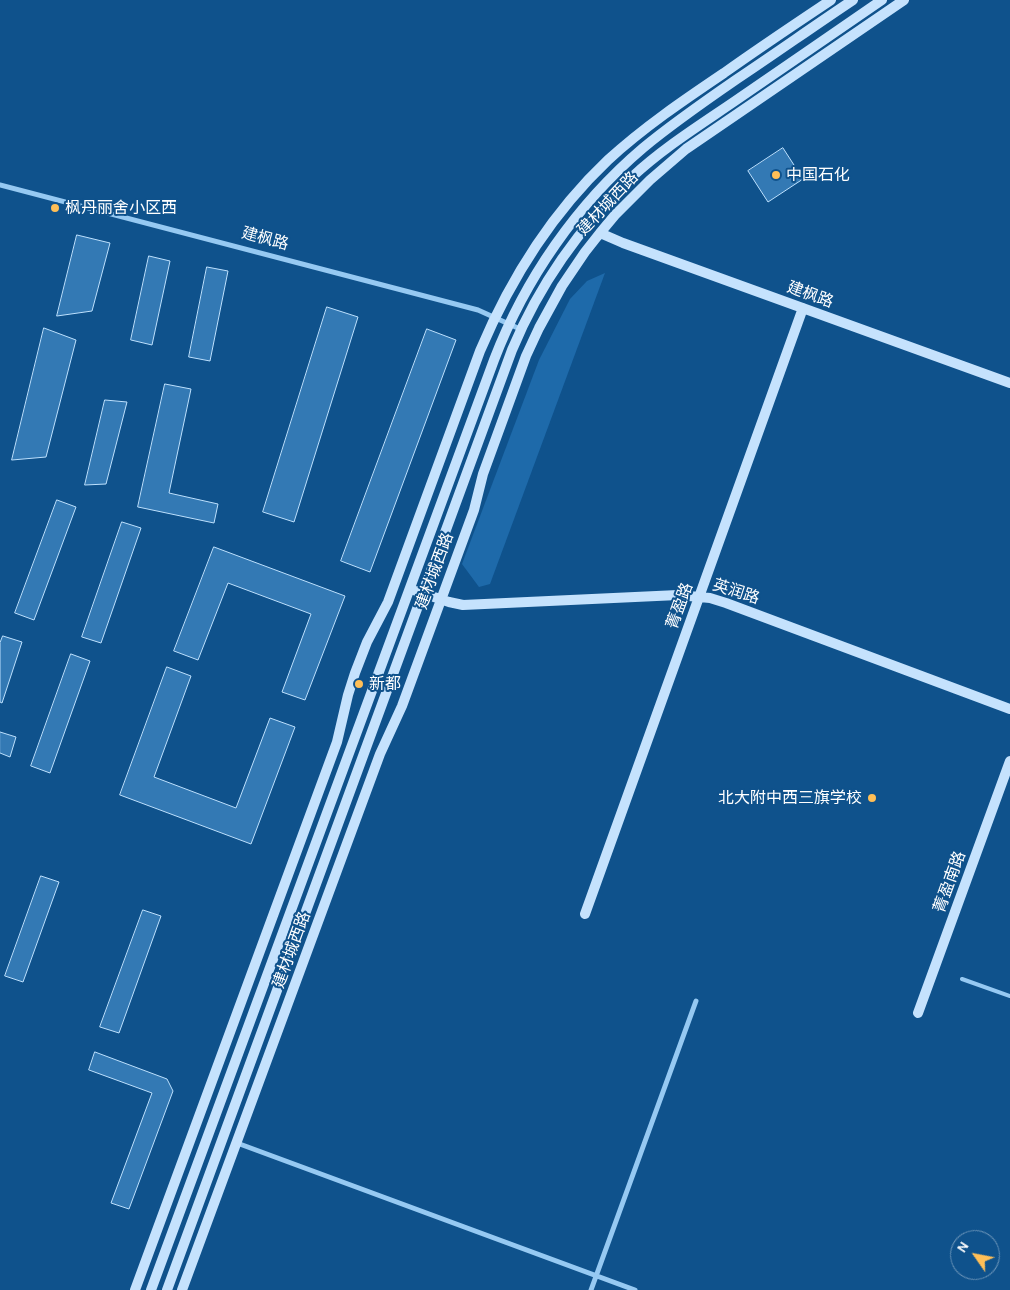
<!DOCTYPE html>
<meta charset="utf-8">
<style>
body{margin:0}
#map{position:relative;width:1010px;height:1290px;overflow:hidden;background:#0f528c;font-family:Karla,sans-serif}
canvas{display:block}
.north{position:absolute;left:950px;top:1230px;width:50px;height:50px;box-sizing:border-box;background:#0f528c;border:1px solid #6f97ba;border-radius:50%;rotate:303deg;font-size:14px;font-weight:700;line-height:20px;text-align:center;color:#fff}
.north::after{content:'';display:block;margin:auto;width:18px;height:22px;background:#ffbf57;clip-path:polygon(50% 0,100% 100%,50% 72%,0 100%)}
</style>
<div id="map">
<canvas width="1010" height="1290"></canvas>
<div class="north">N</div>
</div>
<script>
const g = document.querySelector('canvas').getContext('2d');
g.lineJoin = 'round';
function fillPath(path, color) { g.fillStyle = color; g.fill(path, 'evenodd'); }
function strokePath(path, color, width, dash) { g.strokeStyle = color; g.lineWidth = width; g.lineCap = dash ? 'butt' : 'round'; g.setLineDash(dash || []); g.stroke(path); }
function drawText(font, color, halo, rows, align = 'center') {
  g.font = font + ' Karla,"Noto Sans SC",sans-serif'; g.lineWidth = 4; g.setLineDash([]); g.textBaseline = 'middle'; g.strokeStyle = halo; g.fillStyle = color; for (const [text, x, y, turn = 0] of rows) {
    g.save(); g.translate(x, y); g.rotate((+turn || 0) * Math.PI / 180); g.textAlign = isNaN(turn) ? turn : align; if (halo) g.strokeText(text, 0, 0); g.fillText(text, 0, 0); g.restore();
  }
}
fillPath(new Path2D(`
 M605,273L490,584L479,587L462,564L539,360L570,299L587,281Z`), '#1e6aaa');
const building = new Path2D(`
 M783,148L803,179L768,202L748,171Z
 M77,235L110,243L92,311L57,316Z
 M149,256L170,261L152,345L131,340Z
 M207,267L228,271L210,361L189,357Z
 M327,307L358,317L294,522L263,512Z
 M44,328L76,340L46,457L12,460Z
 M427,329L456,340L370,572L341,561Z
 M165,384L191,389L169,493L218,504L214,523L138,507Z
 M105,400L127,402L106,484L85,485Z
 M57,500L76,507L34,620L15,613Z
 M122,522L141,528L101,643L82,637Z
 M214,547L345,596L305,700L282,692L311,614L228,583L198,660L174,651Z
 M3,636L22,642L2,703L0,702V643Z
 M71,654L90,661L50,773L31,766Z
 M167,667L191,676L154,777L236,808L270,718L295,727L251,844L120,795Z
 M0,732L16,737L10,757L0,753Z
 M41,876L59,882L23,982L5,976Z
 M143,910L161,916L119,1033L100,1027Z
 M95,1052L167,1079L173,1091L129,1209L111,1203L152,1093L89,1070Z`);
fillPath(building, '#3379b4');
strokePath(building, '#bde0fd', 1);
strokePath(new Path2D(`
 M962,979L1010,996`), '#96c9f2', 4);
strokePath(new Path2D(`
 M0,185L478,310L520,329
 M237,1143L635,1290
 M591,1290L696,1001`), '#96c9f2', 5);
strokePath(new Path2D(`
 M600,233L623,243L1010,383
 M416,591L449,602L463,605L678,595L710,598L726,603L1010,709
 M585,914L803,308
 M918,1013L1010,761
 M135,1290L337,742L348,695L355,673L367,642L388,602L480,351C510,280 552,213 608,160C644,127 684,100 724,73C759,48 795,24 831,0
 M151,1290L494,360C525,279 577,204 643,148C673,123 705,101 737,79C776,53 814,26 853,0
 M167,1290L512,350C539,285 581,226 632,177C663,148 700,125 735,101C784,67 833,34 882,0
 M182,1290L380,754L402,706L474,510L483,474L526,356L539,328L562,286L585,252L600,233L615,215L650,180L686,149L904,0`), '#c5e2fd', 10);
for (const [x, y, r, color] of [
 [776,175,5,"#ffbf57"],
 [55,208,5,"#ffbf57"],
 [359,684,5,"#ffbf57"],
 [872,798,5,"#ffbf57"]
]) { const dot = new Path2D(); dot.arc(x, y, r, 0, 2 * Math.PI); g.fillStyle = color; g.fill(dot); strokePath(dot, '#0f528c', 2); }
drawText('16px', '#fff', '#0f528c', [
 ["中国石化",786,175],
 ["枫丹丽舍小区西",65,208],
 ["新都",369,684],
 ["北大附中西三旗学校",862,798,"right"]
], 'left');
drawText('16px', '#fff', '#0f528c', [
 ["建材城西路",608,204,-47],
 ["建枫路",265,239,15],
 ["建枫路",810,295,20],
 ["建材城西路",435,571,-70],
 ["英润路",736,592,18],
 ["菁盈路",680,606,-70],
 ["菁盈南路",950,882,-70],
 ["建材城西路",292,950,-70]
]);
</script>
